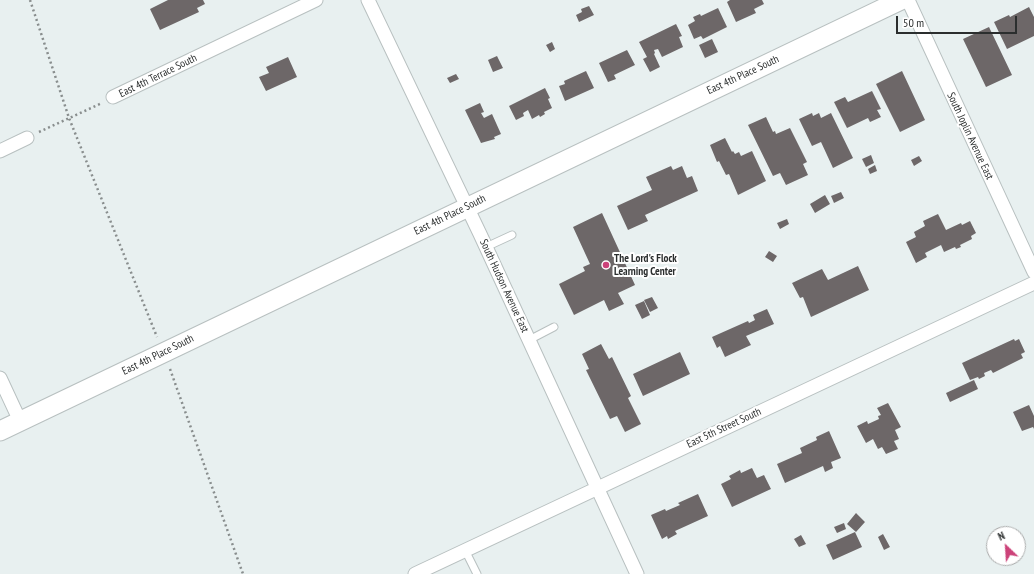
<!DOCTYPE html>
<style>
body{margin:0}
#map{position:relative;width:1034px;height:574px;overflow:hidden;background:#e8f0f0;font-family:"PT Sans Narrow",sans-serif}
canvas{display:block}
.north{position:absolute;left:986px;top:526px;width:40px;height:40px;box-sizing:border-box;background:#fff;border:1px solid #aaabab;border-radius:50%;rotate:335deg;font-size:11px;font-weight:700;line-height:16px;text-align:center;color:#2b2e2e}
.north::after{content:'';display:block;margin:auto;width:14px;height:18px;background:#cc4279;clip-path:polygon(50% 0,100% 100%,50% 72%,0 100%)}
.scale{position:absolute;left:896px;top:16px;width:121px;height:18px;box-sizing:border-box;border:2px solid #2b2e2e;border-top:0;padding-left:5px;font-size:12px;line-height:14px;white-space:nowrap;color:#2b2e2e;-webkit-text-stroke:3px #fff;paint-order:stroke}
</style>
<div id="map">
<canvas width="1034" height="574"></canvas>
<div class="north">N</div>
<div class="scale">50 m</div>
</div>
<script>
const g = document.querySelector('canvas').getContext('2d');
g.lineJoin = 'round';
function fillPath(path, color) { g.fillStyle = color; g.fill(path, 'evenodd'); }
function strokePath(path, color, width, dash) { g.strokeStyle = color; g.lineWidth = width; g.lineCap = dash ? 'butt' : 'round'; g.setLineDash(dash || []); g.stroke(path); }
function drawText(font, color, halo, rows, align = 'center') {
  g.font = font + ' "PT Sans Narrow",sans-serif'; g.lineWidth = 4; g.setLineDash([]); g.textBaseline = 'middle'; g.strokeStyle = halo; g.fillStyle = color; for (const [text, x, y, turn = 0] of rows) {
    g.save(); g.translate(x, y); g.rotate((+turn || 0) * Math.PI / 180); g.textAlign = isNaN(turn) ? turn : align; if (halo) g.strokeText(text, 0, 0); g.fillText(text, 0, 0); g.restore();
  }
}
fillPath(new Path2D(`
 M168,0H203L205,4L197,8L199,12L160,30L150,9Z
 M730,0H762L764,4L754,9L756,13L736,22L727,2Z
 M589,6L594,15L579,22L576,15L582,12L581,9Z
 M1029,7L1034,17V36L1007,49L994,22L1009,15L1010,17Z
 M718,8L727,27L703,39L701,36L694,39L688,25L695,21L693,17L700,14L701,16Z
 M676,24L682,36L679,37L683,47L662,57L658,49L654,50L655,53L654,54L660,67L650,72L643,59L647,57L639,42Z
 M989,27L1012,75L986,87L963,39Z
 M712,39L718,52L705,58L699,45Z
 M552,42L555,49L550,52L546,45Z
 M627,50L635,65L614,75L616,79L608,82L599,63Z
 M497,56L503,68L493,72L488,60Z
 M288,57L297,77L266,91L259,77L269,73L266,67Z
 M586,71L594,88L565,101L559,86L565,84L564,81Z
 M902,71L925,120L900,132L876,84Z
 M456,74L459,79L450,83L447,78Z
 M545,88L550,98L548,99L552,108L544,112L545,114L540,117L539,115L532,119L528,110L523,113L524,116L516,120L509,106Z
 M872,91L881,109L877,110L881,117L870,122L868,118L847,128L834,102L845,97L848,102Z
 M480,103L484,112L481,113L484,118L492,114L501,134L494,137L495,139L481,143L465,110Z
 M812,113L813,116L819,113L821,118L831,113L853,158L833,168L821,142L812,146L799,119Z
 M766,117L773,132L775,131L776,134L790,128L807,162L803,164L808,175L786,185L780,173L773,176L748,125Z
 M725,138L732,152L733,151L735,154L739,152L741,156L752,151L766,181L738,195L729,174L726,175L719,161L717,162L710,145Z
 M871,155L874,163L866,167L862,159Z
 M919,156L922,161L914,166L911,160Z
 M875,165L877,171L870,174L868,169Z
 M671,166L673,170L682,166L687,178L692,176L698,191L645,215L648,221L628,230L617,206L652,190L646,177Z
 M841,192L844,198L834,203L831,196Z
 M825,195L830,204L815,213L810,204Z
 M602,213L635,285L618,293L624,304L609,311L604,300L574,315L559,284L585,271L583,267L590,264L573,227Z
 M938,214L946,230L961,223L962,225L970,221L976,233L971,236L972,239L960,245L961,247L956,249L955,247L944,252L941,245L925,253L927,257L916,263L906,242L916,237L914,232L925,226L923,221Z
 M787,219L789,224L780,229L777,223Z
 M769,251L777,256L773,262L765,257Z
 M858,266L869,290L811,317L803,297L800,298L792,283L822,269L828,280Z
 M652,297L658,308L650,312L644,300Z
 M644,301L650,315L642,319L635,305Z
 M767,309L774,324L746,336L751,345L725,357L720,346L717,348L712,337L748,321L749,323L755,320L753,315Z
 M1014,339L1015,341L1019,339L1025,352L1021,354L1023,358L993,373L991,370L984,373L985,376L979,379L978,377L970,380L962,363Z
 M601,344L609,359L612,357L631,396L628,398L641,424L625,432L617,416L610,419L586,370L589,369L582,354Z
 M680,352L690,374L643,396L633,374Z
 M974,380L978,389L950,402L946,393Z
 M888,403L901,427L895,430L899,439L894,441L898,449L886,454L882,447L878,449L873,439L866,443L857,426L867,421L868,424L879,419L878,416L881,415L877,408Z
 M1029,405L1034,416V429L1033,427L1022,431L1013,412Z
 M829,431L841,458L831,462L833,468L825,472L823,466L785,483L777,464L802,453L800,448L817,440L816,437Z
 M752,468L757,478L764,475L771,489L732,507L721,484L731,479L729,476L740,470L741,473Z
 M698,494L708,516L675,531L677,534L668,539L667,536L662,539L651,515L665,509L666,511L680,505L678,503Z
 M856,513L865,522L856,532L847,524Z
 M844,523L846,529L837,533L834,527Z
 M855,532L862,547L833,560L826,545Z
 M883,534L890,547L884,550L878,537Z
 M801,535L806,544L799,547L794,539Z`), '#6d6768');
const lane = new Path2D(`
 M486,247L512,235
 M529,340L554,327
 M465,550L477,574`);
const street = new Path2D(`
 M368,0L480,234L637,574
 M908,0L1034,272
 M113,97L316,0
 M0,151L27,138
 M0,378L20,421
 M415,574L1034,283`);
const secondary = new Path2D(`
 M0,431L901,0`);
strokePath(lane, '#b8c0c0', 9);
strokePath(street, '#b8c0c0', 15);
strokePath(secondary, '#b8c0c0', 21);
strokePath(new Path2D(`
 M30,0L69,118L157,337
 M39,132L102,103
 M170,369L243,574`), '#898e8e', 2.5, [2, 3]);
strokePath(lane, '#fff', 7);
strokePath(street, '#fff', 13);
strokePath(secondary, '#fff', 19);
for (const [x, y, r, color] of [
 [606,265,4,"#cc4279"]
]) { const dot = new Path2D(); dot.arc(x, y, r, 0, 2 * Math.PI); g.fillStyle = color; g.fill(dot); strokePath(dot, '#fff', 1.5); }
drawText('11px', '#2b2e2e', '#fff', [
 ["East 4th Place South",743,75,-25],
 ["East 4th Terrace South",158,76,-26],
 ["South Joplin Avenue East",970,136,65],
 ["East 4th Place South",450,215,-26],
 ["South Hudson Avenue East",504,286,65],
 ["East 4th Place South",158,355,-26],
 ["East 5th Street South",724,428,-25]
]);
drawText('bold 11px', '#2b2e2e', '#fff', [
 ["The Lord's Flock",614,259],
 ["Learning Center",614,272]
], 'left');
</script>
